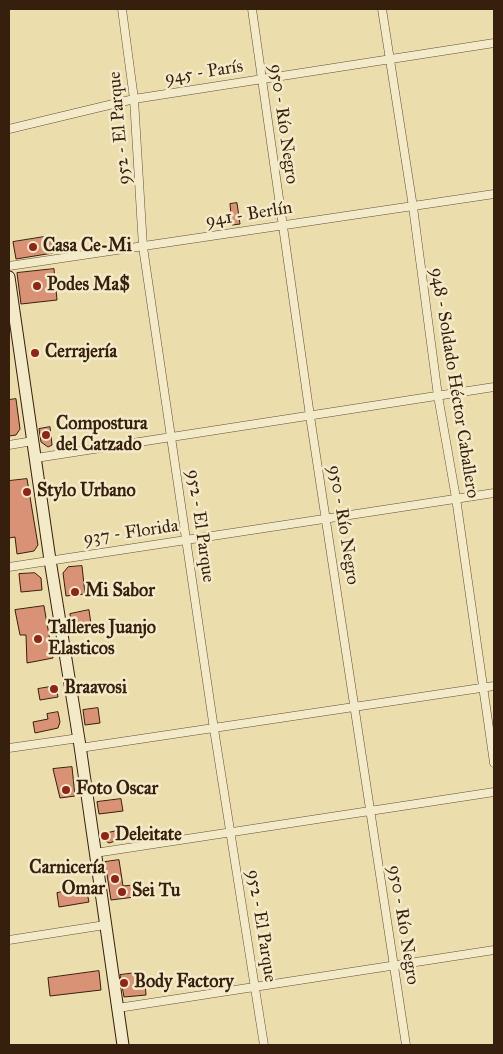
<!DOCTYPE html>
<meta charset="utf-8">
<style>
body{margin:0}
#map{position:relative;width:503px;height:1054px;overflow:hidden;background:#ecdeac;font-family:"IM FELL Great Primer",serif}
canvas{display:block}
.frame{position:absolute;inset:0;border:10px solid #371f0d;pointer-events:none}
</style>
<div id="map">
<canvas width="503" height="1054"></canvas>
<div class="frame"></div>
</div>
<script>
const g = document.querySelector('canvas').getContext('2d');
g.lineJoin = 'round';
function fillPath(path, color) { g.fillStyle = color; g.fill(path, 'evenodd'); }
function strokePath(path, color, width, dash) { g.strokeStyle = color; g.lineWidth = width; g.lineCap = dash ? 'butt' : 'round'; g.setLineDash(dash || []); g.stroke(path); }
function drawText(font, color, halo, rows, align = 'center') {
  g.font = font + ' "IM FELL Great Primer",serif'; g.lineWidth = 5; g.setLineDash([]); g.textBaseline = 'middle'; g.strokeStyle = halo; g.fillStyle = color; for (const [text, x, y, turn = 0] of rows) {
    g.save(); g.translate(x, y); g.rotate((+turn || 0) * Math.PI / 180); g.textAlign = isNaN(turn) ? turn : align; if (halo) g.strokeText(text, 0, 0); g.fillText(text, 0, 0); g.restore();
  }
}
const building = new Path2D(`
 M237,203L240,224L232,225L230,204Z
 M50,236L53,253L16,259L13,242Z
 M54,269L57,300L21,304L17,273Z
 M16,399L20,429L16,435L9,436V400Z
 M50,427L52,445L48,447L41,442L39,429Z
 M27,479L38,545L34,551L17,554L15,537L9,538V481Z
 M82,566L85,594L66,596L63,573L68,567Z
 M35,573L41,578L42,590L21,592L19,574Z
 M44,606L53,658L27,663L26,635H20L15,610Z
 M89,610L91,624L72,628L70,614Z
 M56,686L58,697L40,700L38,689Z
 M98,708L100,723L85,725L83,710Z
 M58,712L60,722L58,728L35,733L33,722L48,719L47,714Z
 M72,767L75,796L60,798L53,769Z
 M121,799L123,811L99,814L97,802Z
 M117,831L119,840L109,843L104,840L103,834Z
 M119,860L123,886L133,885L135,897L111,900L105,862Z
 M86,888L89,902L59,907L57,893Z
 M99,971L101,990L50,996L48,978Z
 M136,973L137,982H145L146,995L124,997L120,975Z`);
fillPath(building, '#da9277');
strokePath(building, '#371f0d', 1);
const street = new Path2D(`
 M122,9L134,99L143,247L214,729L264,1045
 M252,9L310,416L406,1045
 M382,9L413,207L438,396L456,498L494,763
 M9,129L134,99L494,43
 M9,266L494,194
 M9,445L33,441
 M36,458L494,387
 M9,567L494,493
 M9,748L79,738
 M80,748L494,686
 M95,853L494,792
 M9,940L105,925
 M118,1008L494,950`);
const secondary = new Path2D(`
 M9,277L50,560L80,746L123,1045`);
strokePath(street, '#644f35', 9);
strokePath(secondary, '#371f0d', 13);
strokePath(street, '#f3eac9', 8);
strokePath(secondary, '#f3eac9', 11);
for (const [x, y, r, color] of [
 [33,247,5,"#8f2418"],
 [37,286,5,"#8f2418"],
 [35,353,5,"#8f2418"],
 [46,435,5,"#8f2418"],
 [27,492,5,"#8f2418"],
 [75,592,5,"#8f2418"],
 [38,639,5,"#8f2418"],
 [54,689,5,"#8f2418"],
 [66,790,5,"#8f2418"],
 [105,836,5,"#8f2418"],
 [115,879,5,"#8f2418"],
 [122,892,5,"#8f2418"],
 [124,983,5,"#8f2418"]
]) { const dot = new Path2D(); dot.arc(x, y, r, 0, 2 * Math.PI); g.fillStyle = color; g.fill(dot); strokePath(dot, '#f3eac9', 2); }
drawText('18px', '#371f0d', '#f3eac9', [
 ["945 - París",204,73,-9],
 ["950 - Río Negro",283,124,82],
 ["952 - El Parque",120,128,-95],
 ["941 - Berlín",249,215,-9],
 ["948 - Soldado Héctor Caballero",454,383,81],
 ["950 - Río Negro",343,525,81],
 ["952 - El Parque",200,526,82],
 ["937 - Florida",131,533,-8],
 ["950 - Río Negro",403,925,81],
 ["952 - El Parque",261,926,81]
]);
drawText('bold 18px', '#371f0d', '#f3eac9', [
 ["Casa Ce-Mi",43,247],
 ["Podes Ma$",47,286],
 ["Cerrajería",45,353],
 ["Compostura",56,425],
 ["del Catzado",56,446],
 ["Stylo Urbano",37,492],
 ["Mi Sabor",85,592],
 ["Talleres Juanjo",48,629],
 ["Elasticos",48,650],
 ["Braavosi",64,689],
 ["Foto Oscar",76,790],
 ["Deleitate",115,836],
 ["Carnicería",105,869,"right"],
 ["Omar",105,890,"right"],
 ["Sei Tu",132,892],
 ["Body Factory",134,983]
], 'left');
</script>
